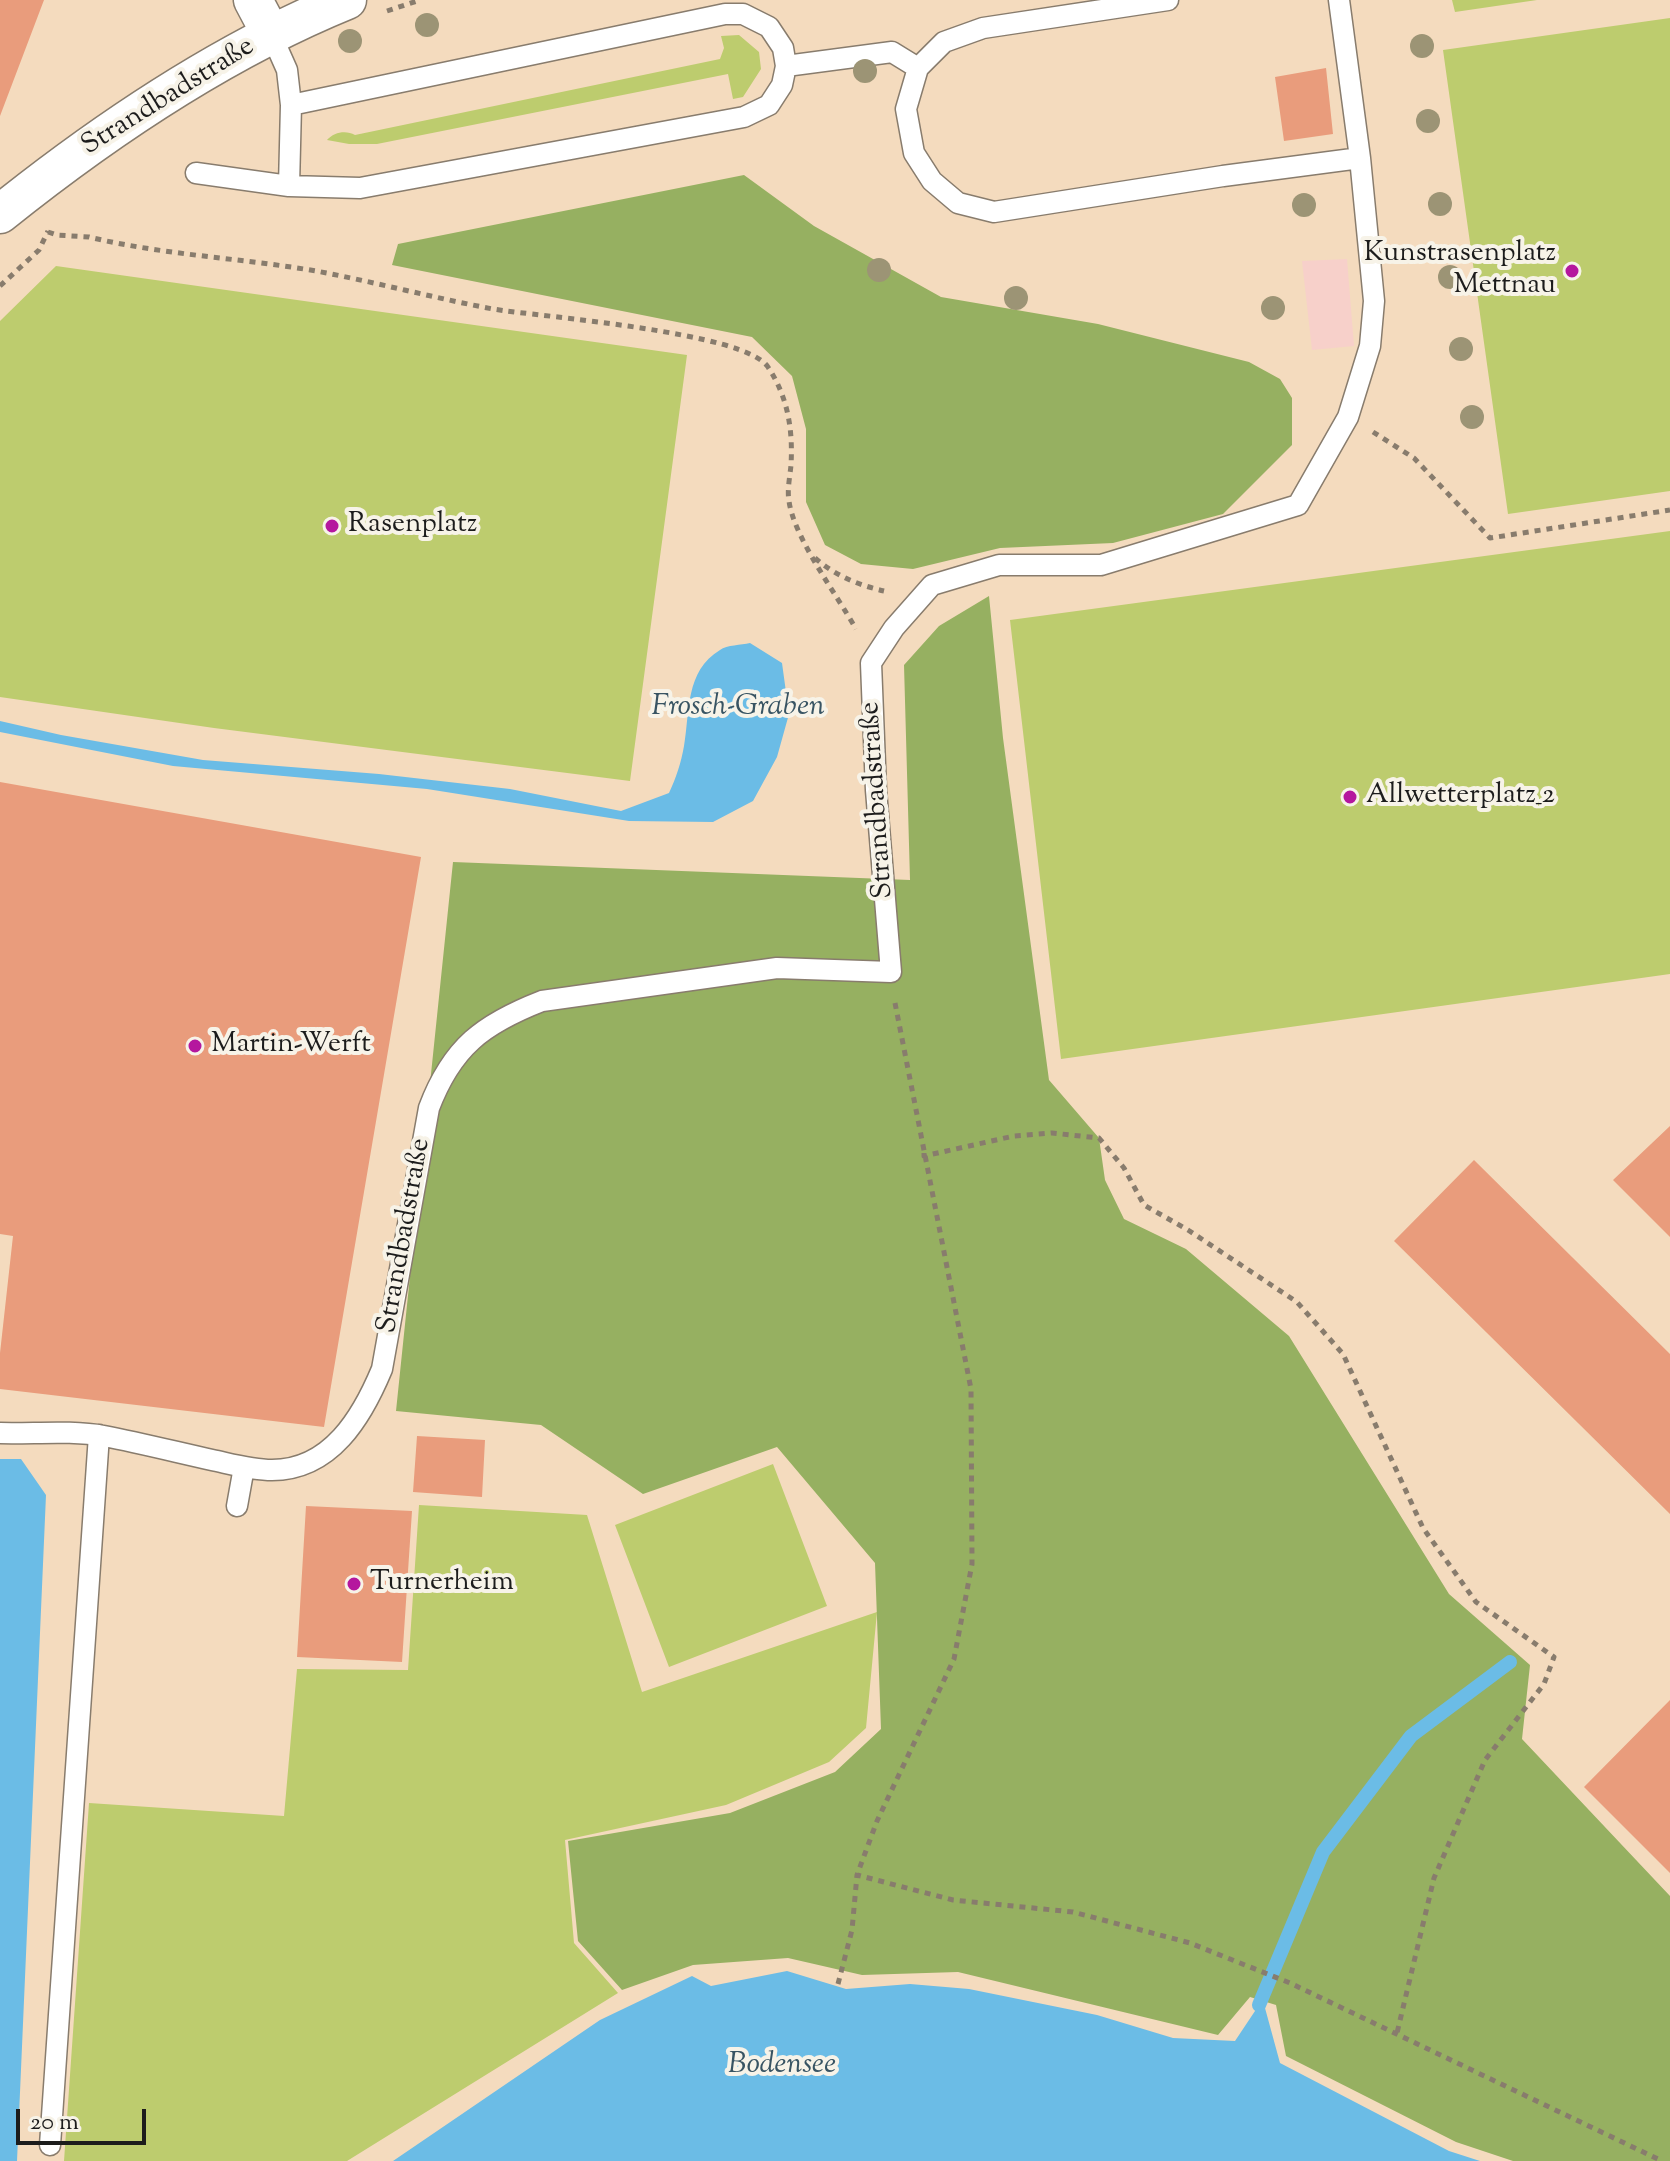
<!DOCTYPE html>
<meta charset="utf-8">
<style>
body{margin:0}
#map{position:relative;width:1670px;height:2161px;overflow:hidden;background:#f4dbbe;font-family:"Sorts Mill Goudy",serif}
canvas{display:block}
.scale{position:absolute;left:16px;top:2109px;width:130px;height:36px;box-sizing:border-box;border:4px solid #1c1c1c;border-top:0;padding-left:10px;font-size:24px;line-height:28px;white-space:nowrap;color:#1c1c1c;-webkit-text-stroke:6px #f7f3e8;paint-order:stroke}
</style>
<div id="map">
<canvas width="1670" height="2161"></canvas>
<div class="scale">20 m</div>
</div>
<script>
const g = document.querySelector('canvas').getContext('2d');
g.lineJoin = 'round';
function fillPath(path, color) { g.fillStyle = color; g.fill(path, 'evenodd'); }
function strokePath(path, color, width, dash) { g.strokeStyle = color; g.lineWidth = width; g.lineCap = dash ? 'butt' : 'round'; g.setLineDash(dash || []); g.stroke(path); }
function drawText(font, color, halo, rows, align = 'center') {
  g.font = font + ' "Sorts Mill Goudy",serif'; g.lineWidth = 8; g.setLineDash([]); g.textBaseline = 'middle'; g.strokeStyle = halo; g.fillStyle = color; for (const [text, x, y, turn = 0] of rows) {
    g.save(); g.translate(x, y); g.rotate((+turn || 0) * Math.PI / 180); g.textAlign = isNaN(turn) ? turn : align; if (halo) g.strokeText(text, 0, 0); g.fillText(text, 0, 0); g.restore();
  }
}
fillPath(new Path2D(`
 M1347,259L1354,346L1312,350L1302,261Z`), '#f7d0ca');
fillPath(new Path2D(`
 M1452,0H1537L1455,12Z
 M1670,18V491L1508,514L1443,50Z
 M739,35L759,52L761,69L743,97L733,99L728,74L377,144H349L327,140C334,132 346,130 355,135L720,59L724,48L721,36Z
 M56,266L687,355L630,781L214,728L0,697V321Z
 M1670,531V974L1061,1059L1010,620Z
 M773,1464L827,1606L669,1667L615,1525Z
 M419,1505L587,1515L642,1692L877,1612L866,1728L829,1762L726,1805L565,1840L574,1943L618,1993L347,2161H64L89,1803L284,1816L297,1669L408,1670Z`), '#bdcc6e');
fillPath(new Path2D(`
 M744,175L814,226L941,297L1098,324L1249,362L1280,379L1292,398V445L1223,514L1113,543L1000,548L913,569L861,564L825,545L806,502V429L792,376L752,337L392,265L398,244Z
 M989,596L1003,738L1049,1080L1099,1138L1105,1180L1124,1219L1186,1249L1289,1336L1449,1594L1530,1665L1522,1739L1670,1896V2161H1513L1456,2142L1286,2056L1276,2005L1250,1997L1218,2035L958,1972L862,1975L788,1958L693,1965L622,1990L578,1941L568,1841L730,1813L835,1772L881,1729L875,1563L777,1447L643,1494L541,1425L396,1411L453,862L910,880L904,665L939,626Z`), '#96b061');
fillPath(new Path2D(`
 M750,643L782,663L789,714L777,757L753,801L713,822L629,821L427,789L173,766L0,732V721L61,735L203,760L379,774L510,789L621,811L669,793C676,778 681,763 684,746C690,712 685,671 720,650C727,645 741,645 750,643Z
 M0,1459H21L46,1495L17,2161H0Z
 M787,1971L846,1989L910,1984L969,1989L1097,2015L1173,2038L1235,2041L1259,2005L1265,2008L1280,2063L1449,2151L1480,2161H393L600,2020L692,1976L711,1986Z`), '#6bbce6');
strokePath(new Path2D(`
 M1259,2005L1323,1852L1411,1736L1510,1662`), '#6bbce6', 14);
fillPath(new Path2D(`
 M0,0H44L0,116Z
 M1326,68L1333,134L1284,141L1275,77Z
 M0,782L421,857L324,1427L0,1389V1353L13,1236L0,1234Z
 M1670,1126V1237L1613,1180Z
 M1474,1160L1670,1354V1514L1394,1241Z
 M417,1436L485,1440L482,1497L413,1492Z
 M306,1506L412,1511L402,1662L297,1657Z
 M1670,1700V1873L1584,1787Z`), '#e99c7c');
const service = new Path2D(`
 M1168,0L983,28L944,42L918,68L906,109L914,153L932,181L958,203L994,212L1223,176L1360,158
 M271,34L287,70L291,105L289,186
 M786,66L892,52L918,68
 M196,173L289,186L360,188L744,117L769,105L782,85L786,66L783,48L769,27L743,14H725L291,105
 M0,1433C33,1434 71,1430 104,1436C140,1443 176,1452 212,1460C231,1464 252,1470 272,1470C331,1470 362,1417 382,1369L429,1108C452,1047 483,1024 542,1001L777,968L891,972L876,790L871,663L894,628L932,585L999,565H1101L1298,505L1348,417L1370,346L1374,301L1360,158L1339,0
 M237,1506L244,1467
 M50,2145L99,1435`);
const minor = new Path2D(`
 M253,0L271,34
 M0,214C106,129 222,51 347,0`);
strokePath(service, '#887c6d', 23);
strokePath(minor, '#887c6d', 41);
strokePath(new Path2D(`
 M387,11L420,0
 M48,232L57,235L89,237C163,255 241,258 316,271C375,282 434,298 493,309C542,317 745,332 768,367C788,397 793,430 791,465C790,476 787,490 789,501C794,538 837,595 856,629
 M0,286L39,250L48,231
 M1373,432L1414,458L1490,538L1670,510
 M815,558C836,576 858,585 884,591
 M895,1003L971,1389L972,1564L954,1659L877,1821L857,1875L953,1900L1073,1912L1190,1943L1290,1983L1662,2161
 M924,1153V1156L1014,1136L1052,1133L1099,1138L1124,1168L1144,1205L1188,1230L1297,1302L1343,1354L1423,1528L1476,1602L1554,1657L1544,1684L1485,1760L1434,1878L1397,2033
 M838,1984L852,1930L857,1875`), '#887c6d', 5, [6, 6]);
strokePath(service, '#fff', 20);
strokePath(minor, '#fff', 38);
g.fillStyle = '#9c9475';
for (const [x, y] of [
 [427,25],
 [350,41],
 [1422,46],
 [865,71],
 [1428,121],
 [1440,204],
 [1304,205],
 [879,270],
 [1450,277],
 [1016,298],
 [1273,308],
 [1461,349],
 [1472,417]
]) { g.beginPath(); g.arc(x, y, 12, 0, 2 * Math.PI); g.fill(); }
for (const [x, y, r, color] of [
 [1572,271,8,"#b5179e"],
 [332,526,8,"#b5179e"],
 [1350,797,8,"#b5179e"],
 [195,1046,8,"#b5179e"],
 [354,1584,8,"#b5179e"]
]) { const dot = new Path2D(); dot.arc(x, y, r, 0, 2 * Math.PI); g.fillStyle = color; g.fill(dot); strokePath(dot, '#f7f3e8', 3); }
drawText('28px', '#1c1c1c', '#f7f3e8', [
 ["Strandbadstraße",169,98,-32],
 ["Strandbadstraße",879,800,-94],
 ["Strandbadstraße",406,1236,-80]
]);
drawText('28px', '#1c1c1c', '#f7f3e8', [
 ["Kunstrasenplatz",1556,255,"right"],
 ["Mettnau",1556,287,"right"],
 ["Rasenplatz",348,526],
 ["Allwetterplatz_2",1366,797],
 ["Martin-Werft",211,1046],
 ["Turnerheim",370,1584]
], 'left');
drawText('italic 30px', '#385463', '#f7f3e8', [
 ["Frosch-Graben",738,709],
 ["Bodensee",782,2067]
]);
</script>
